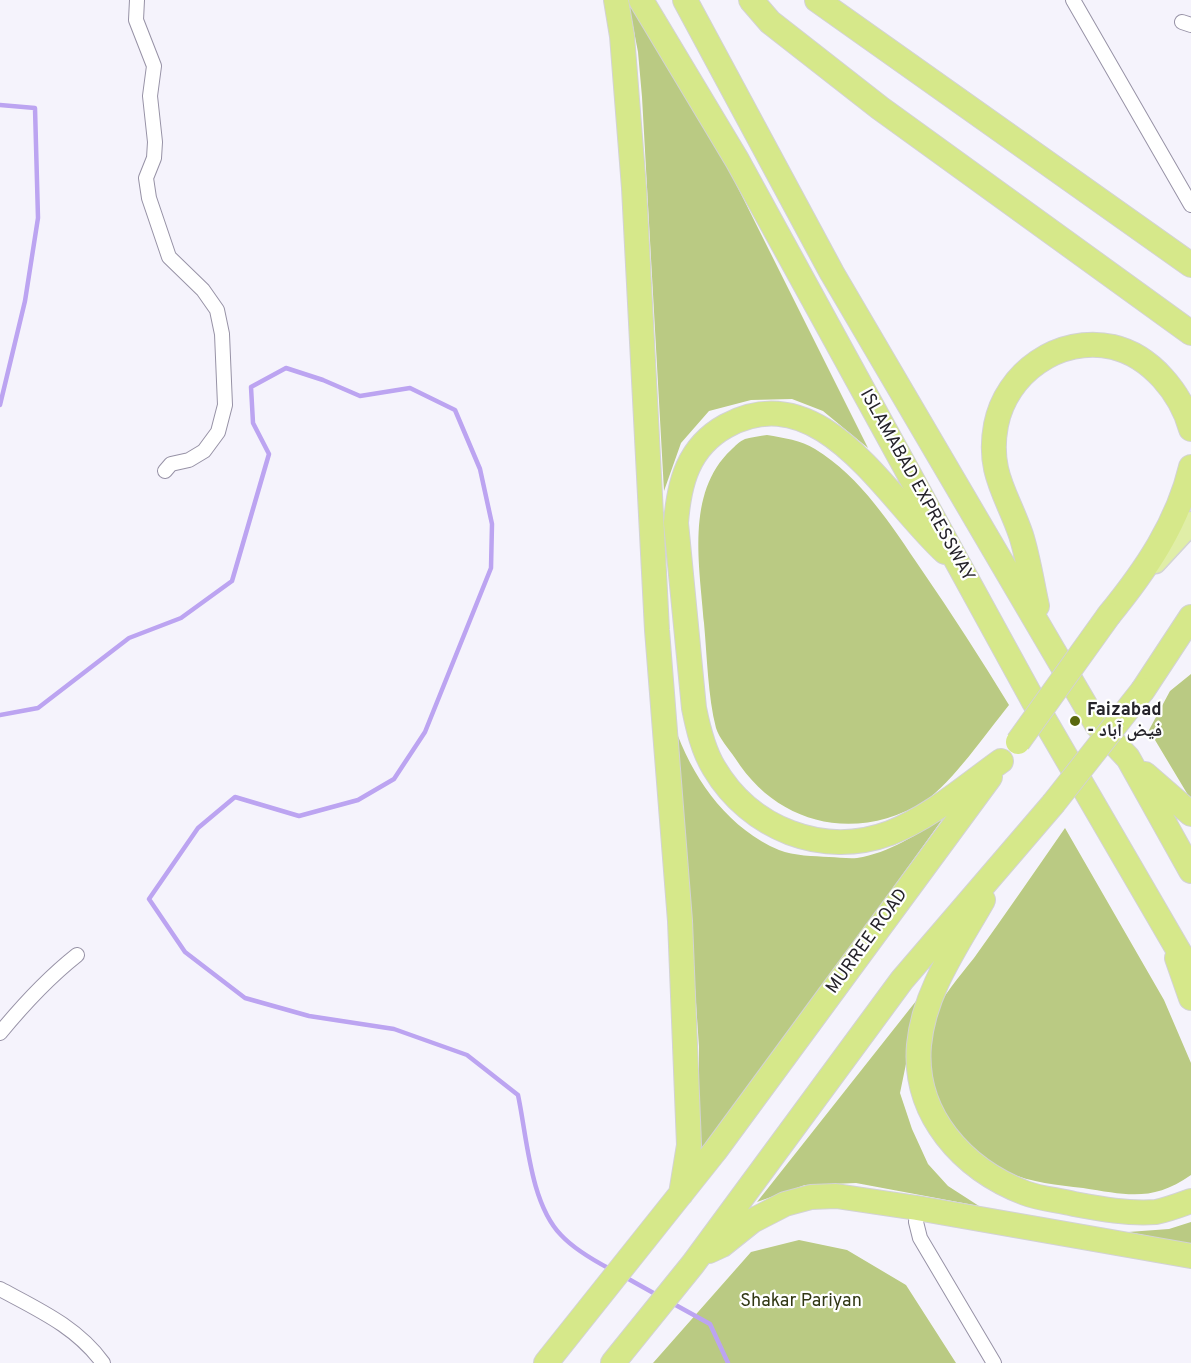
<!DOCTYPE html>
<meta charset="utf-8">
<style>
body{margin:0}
canvas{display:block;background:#f5f3fc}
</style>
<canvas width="1191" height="1363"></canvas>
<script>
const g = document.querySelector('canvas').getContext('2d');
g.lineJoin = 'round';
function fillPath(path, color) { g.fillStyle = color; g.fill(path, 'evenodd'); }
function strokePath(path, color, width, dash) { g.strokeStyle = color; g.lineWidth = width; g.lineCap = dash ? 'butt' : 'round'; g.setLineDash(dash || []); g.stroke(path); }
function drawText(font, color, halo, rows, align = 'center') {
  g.font = font + ' Overpass,"Noto Naskh Arabic",sans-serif'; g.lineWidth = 4.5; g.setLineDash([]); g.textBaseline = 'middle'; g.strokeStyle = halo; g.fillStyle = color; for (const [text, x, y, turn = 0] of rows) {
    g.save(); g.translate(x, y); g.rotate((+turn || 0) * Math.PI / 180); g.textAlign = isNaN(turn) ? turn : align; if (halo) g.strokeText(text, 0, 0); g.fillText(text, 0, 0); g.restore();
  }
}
fillPath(new Path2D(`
 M628,0H632L730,172L868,448L823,411L792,399L751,400L709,411L681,443L664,491L642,97L638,52Z
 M767,435C784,438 801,440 815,449C861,477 892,526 921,569C952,614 981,659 1009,705C988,731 951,784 925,801C857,843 778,826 735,758C729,749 719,738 716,728C708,697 707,656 704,623C700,567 685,493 731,450C735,446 740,441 745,439C752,437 760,436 767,435Z
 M1191,674V800L1149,730L1170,691Z
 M678,736C696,783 731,830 779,850C794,856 814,856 829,857C838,857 848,859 857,858C889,853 918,834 944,817L699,1157V1047Z
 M1065,828L1164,1000L1191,1063V1175C1153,1202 1127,1195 1083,1188C1058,1185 1031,1183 1008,1172C950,1145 916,1082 934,1019C941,996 960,976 974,958C1005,915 1035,871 1065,828Z
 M920,996L900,1093L912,1129L928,1164L948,1186L979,1206L856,1183L805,1185L757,1202Z
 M1191,1222V1244L1128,1232L1169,1229Z
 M799,1240L847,1250L906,1285L956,1363H653L751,1252Z`), '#baca83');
strokePath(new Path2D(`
 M0,105L35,108L38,218L25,301L0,405
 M0,715L38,708L129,638L181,618L232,581L269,454L253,423L251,387L286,368L323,380L360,396L410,388L455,410L480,469L492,524L491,568L425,732L394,779L358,800L299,816L235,797L198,828L149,899L185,952L245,998L309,1016L394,1029L467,1055L518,1095C527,1137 530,1203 561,1235C574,1249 593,1260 610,1269
 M625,1277L657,1295
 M672,1303L710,1324L728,1363`), '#bca4f1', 4.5);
const minor = new Path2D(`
 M137,0L136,20L154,66L150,96L155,142L154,158L146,178L149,198L169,257L203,290L217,310L222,334L225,405L218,432L204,451L189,460L171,464L165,471
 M1073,0L1191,205
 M1182,22L1191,25
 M0,1033C23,1005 48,978 77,955
 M917,1208L916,1222L920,1238L994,1363
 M0,1289C39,1310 77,1327 103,1363`);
const primary = new Path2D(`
 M1155,562L1191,523`);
const trunk = new Path2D(`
 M616,0L622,36L634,188L657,630L680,921L689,1145L681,1194
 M641,0L737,160L1034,702L1191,972
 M685,0L832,273L1097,725L1128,758L1191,871
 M751,0L770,22L880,108L1191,333
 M817,0L1191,265
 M945,552C886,498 821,374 726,426C688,447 679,483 676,523L694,708C698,728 703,750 714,768C750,829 823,858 890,833C931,817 966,786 1001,761
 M1037,606C1032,583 1028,557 1021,535C1007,494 987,472 996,425C1006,373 1059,335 1113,347C1151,356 1181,393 1191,429
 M1109,615C1145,571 1178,523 1191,467
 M1143,690L1191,617
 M1145,774L1191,814
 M983,900C957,946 924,991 919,1045C913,1115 963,1169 1025,1193C1040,1199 1059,1200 1074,1204C1101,1209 1128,1214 1156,1212C1167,1210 1180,1205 1191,1201
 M1177,958L1191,998
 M709,1251L722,1245L752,1221L785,1204L811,1197L836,1196L917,1208L1191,1256
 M546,1363L715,1151L990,777
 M613,1363L693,1264L902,980L1053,804`);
strokePath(minor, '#9792a6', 16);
strokePath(primary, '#d3d3d4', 25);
strokePath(trunk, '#d3d3d4', 26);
strokePath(minor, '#fff', 14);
strokePath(primary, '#e0eea7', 22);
strokePath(trunk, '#d6e88a', 24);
const trunkBridge = new Path2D(`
 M1018,742L1109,615
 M1053,804L1143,690`);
strokePath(trunkBridge, '#d3d3d4', 26, []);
strokePath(trunkBridge, '#d6e88a', 24);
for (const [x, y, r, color] of [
 [1075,721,6,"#59670e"]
]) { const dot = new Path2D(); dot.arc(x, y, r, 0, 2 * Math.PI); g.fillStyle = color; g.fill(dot); strokePath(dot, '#fff', 2); }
drawText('18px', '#25232a', '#fff', [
 ["ISLAMABAD EXPRESSWAY",916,486,61],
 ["MURREE ROAD",868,942,-54]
]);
drawText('bold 18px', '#25232a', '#fff', [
 ["Faizabad",1087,711],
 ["- فیض آباد",1087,732]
], 'left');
drawText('18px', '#303713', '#fff', [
 ["Shakar Pariyan",801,1302]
]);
</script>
